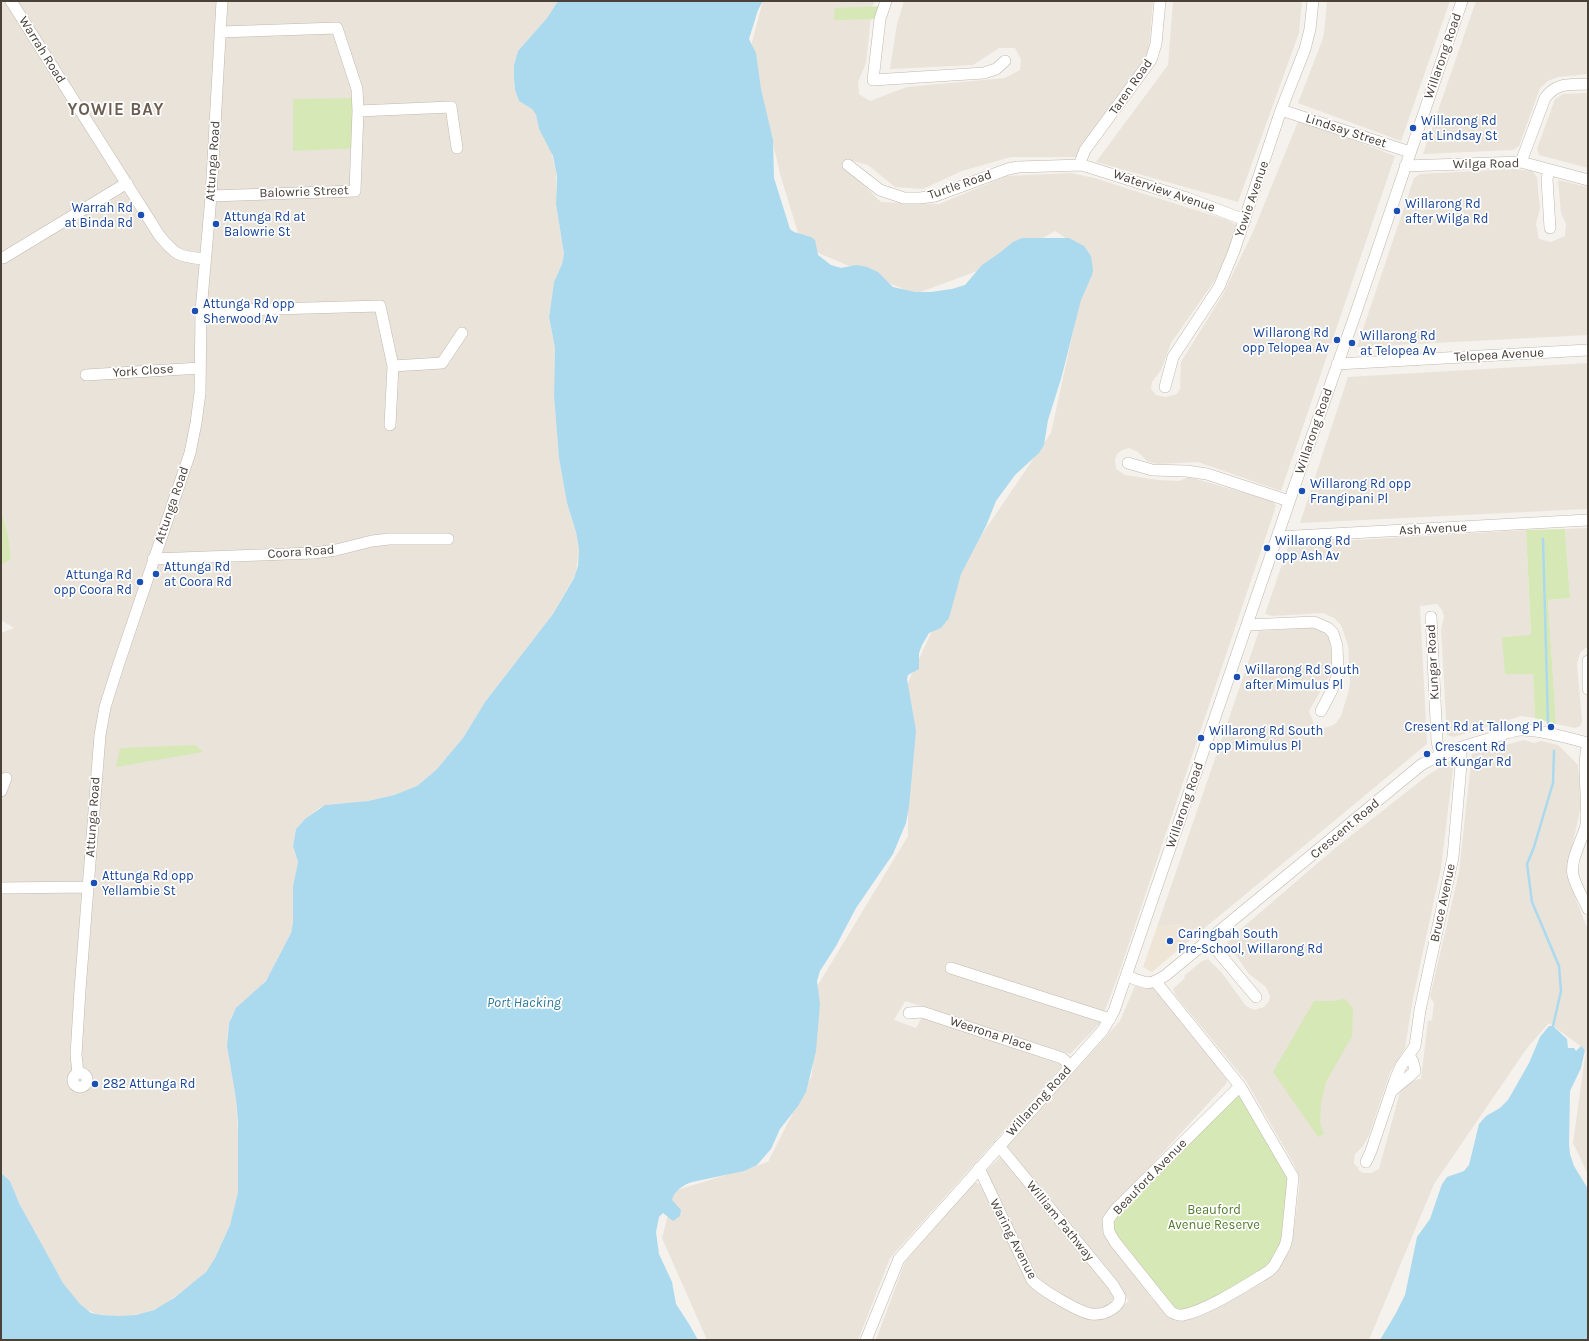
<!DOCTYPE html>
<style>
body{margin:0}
#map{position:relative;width:1589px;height:1341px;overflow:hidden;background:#f5f1ec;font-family:Karla,sans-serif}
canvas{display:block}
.frame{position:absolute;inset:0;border:2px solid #4a4139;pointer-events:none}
</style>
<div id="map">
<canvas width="1589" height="1341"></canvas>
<div class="frame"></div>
</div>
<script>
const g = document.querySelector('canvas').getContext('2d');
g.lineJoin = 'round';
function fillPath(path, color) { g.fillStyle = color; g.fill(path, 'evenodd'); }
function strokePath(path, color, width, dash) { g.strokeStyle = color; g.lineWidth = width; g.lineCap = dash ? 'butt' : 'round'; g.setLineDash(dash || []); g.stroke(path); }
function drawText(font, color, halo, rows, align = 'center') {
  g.font = font + ' Karla,sans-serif'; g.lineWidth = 3.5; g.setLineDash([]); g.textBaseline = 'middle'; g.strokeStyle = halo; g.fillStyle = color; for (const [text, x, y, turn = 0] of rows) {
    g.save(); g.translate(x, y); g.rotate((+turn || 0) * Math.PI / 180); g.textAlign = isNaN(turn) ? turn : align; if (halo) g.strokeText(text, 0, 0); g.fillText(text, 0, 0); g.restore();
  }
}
fillPath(new Path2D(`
 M1,1H558L547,18L518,51L514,65V79L515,90L519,101L532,109L536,115L539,129L551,151L556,171V204L564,254L562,264L554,282L549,317L555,348L554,396L559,458L567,503L576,532L579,549L576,573L553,614L485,702L463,738L436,770L417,786L394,795L368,801L351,803L330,804L319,808L302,822L296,829L293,846L298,862L293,886V922L291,933L269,976L260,987L236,1009L231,1017L228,1028L227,1046L236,1099L239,1151L238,1192L232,1220L215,1258L210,1267L200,1278L162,1306L145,1313L128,1316H113L97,1314L85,1309L74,1298L63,1283L41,1244L17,1199L10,1181L1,1173V633L14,628L1,620V565L11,559L8,535L1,510Z
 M763,1H875L872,7L866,63L858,82L859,94L870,101L907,87L1005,78L1020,70L1021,59L1015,48H999L973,65L890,69L897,24L904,1H1153L1148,59L1076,157H1011L962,171L923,189L895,187L868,165L853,161L844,166L881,202L939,204L1007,176L1071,173L1094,178L1227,220L1242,228L1215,280L1171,343L1161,370L1152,382L1151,389L1156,395L1166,397L1177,394L1180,389L1181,362L1222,296L1253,232L1299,119L1395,156L1281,491L1198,462L1157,464L1147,461L1138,452L1129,448L1122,450L1117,454L1115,460L1116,469L1125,475L1158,480L1179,481L1189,477L1273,501L1276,506L1118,976L1100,1023L1070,1054L905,1001L894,1020L916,1028L922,1017L1063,1065L890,1258L858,1340H707L662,1238L674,1191L768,1162L812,1075L818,985L908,836V682L968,555L1051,433L1090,254L1055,231L999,263L915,294L802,246L780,174L751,46Z
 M1173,1H1302L1299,33L1238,202L1096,162L1168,65Z
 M1327,1H1450L1401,141L1298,103L1322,41L1324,34Z
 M1476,1H1588V74L1558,77L1548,81L1540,88L1519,146L1513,150L1423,154Z
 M1588,93V168L1539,155L1537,149L1555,99L1563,94Z
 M1515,169L1532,171L1537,177L1540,208L1536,224L1539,239L1551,242L1565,236L1566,224L1561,213L1558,180L1588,187V335L1357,347L1414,178L1420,174Z
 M1588,363V509L1300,523L1348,377Z
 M1588,528V646L1580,653L1577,664L1582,721L1580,726L1575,728L1556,724L1548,600L1570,598L1565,529Z
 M1526,530L1531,636L1502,637L1533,674L1535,718L1521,716L1454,737L1447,735L1441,629L1444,617L1442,610L1437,604L1420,606L1427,744L1183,946L1181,925L1157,927L1259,631L1309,628H1318L1324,631L1330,637L1332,662L1331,673L1309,711L1314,724L1323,728L1331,726L1336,723L1341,716L1349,690L1350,683L1348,645L1341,625L1334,618L1323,613L1272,616L1265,614L1289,544Z
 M1524,740L1534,743L1541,741L1558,745L1578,765L1581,806L1567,869L1569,882L1588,930V1174L1573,1143L1586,1050L1549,1023L1527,1048L1434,1184L1369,1340H876L905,1262L973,1182L980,1184L1029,1285L1092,1320L1102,1319L1129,1301L1005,1148L1120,1021L1135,986L1155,987L1227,1080L1226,1084L1108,1212L1128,1263L1151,1298L1170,1314L1190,1318L1248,1291L1271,1273L1292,1245L1300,1180L1295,1166L1246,1081L1176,996L1173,989L1185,978L1184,976L1202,961L1208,959L1222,973L1246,1006L1254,1010L1264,1007L1269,1001L1270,996L1266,987L1249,974L1227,943L1234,935L1334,849L1428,775L1451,761L1453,768L1441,868L1413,998L1405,1048L1390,1073L1369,1135L1363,1146L1355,1154L1354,1160V1164L1359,1168L1358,1170L1363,1173H1371L1379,1169L1400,1092L1410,1081L1421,1079L1428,1021L1432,1020L1434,1003L1430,997L1459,872L1472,754Z
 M1001,1156L1116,1294L1106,1310L1090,1311L1036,1280L986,1171Z`), '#e9e3da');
fillPath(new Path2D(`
 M1182,925L1183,946L1152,972L1143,967L1157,927Z`), '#eee5d6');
fillPath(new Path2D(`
 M884,6L880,19L834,20L835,8Z
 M357,98V148L293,151V99Z
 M1,510L8,535L11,559L1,565Z
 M1565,529L1570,598L1548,600L1556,724L1535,718L1533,674H1505L1502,637L1531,635L1526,530Z
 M195,745L203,752L116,767L120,748Z
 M1345,999L1353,1008L1352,1036L1326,1082L1321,1103L1320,1123L1324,1134L1318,1137L1273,1072L1314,1001H1333Z
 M1234,1094L1243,1097L1290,1182L1284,1235L1277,1255L1262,1274L1184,1311L1171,1306L1113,1232L1112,1221Z`), '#d6e8b6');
fillPath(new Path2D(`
 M558,1H763L758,10L749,39L756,53L761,89L773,140L774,178L790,229L794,232L811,237L815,240L818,255L831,265L841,268L856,265L867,267L878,272L893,287L915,292H931L952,289L965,285L982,265L998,254L1013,242L1022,238H1069L1084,246L1091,256L1093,270L1092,275L1081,300L1061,379L1048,420L1044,445L1039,453L1015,475L996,501L986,526L961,574L949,618L941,628L929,633L922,645L919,653V669L908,675L907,679L916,731L909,806L906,823L893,854L856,908L836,946L820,971L817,981L820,1004L816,1051L806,1092L798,1106L780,1129L771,1149L757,1165L744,1171L692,1182C683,1185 674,1191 672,1200L681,1210L680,1216L673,1221L663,1213L659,1217L656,1232L659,1254L672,1282L676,1304L689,1324L698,1340H1V1173L10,1181L19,1203L63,1283L80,1304L91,1313L102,1315L119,1316L136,1315L154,1310L174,1298L206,1272L215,1258L230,1225L238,1192V1122L236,1099L227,1046L229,1023L236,1008L266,981L291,933L293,922V886L298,862L293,846L296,829L305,819L325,805L368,801L394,795L417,786L436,770L463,738L485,702L553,614L574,578L578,566L579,549L576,532L567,503L559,458L554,396L555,348L549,317L554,282L562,264L564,254L556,204L557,176L553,156L539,129L536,115L532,109L519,101L515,90L514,79V65L518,51L547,18Z
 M1549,1026H1553L1567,1039L1568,1048H1574L1576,1051L1581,1046L1585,1050L1581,1068L1570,1091L1569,1144L1570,1154L1574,1166L1588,1189V1340H1380L1396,1313L1405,1295L1417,1237L1430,1219L1442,1184L1447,1177L1464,1171L1469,1165L1479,1124L1486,1116L1500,1108L1508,1100L1529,1063L1540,1037Z`), '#abdaef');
strokePath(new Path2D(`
 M1543,539L1548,723
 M1553,1026L1561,991L1559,966L1532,902L1527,864L1534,847L1553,783L1554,751`), '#abdaef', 2.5);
const minor = new Path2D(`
 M11,1L159,235C175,255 179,257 205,259
 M886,1L880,19L873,80L984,73L996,69L1005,61
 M1281,110L1410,152
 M358,111L451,107L457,148
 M1521,162L1545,98C1557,82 1569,85 1588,84
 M848,165L880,190L904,198H920L935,196L1008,169L1018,167L1082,165L1187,198L1245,220
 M1082,165L1081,160L1085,150L1151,60L1156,44L1160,1
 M1405,166L1521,162L1588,180
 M1549,170L1547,179L1550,228
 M211,196L355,191L358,111L357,89L337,28L220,32
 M3,258L127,183
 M201,311L380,306L393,366L442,363L462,333
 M1337,364L1588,350
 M86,375L200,368
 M1165,387L1173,357L1219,287L1234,251L1281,110L1305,49L1310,29L1313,1
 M390,425L393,366
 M1128,463L1152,470L1186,471L1207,474L1289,501
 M1277,537L1588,520
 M153,559L314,553L336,550L372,541L389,539H448
 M1431,617L1437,741L1440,755
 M1247,625L1314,622L1328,628L1333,633L1337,646L1338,673L1332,690L1321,711
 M1588,661V689
 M1588,743C1581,770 1589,798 1586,825C1582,841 1570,859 1573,875C1576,887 1583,898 1588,909
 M1,791L6,778
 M1,888L87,887
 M1208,940L1256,997
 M951,968L1110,1019
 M1127,976C1146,983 1148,987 1166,975L1421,765C1443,752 1468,745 1492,738C1501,735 1512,730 1522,730C1544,730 1567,738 1588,743
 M1156,982L1240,1086L1293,1177L1287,1238L1285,1246L1274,1266L1269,1271C1246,1285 1208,1310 1183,1315C1178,1316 1175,1314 1171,1312L1115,1242L1109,1232L1108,1220L1116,1209L1240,1086
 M909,1013L922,1012L1062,1058L1071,1066
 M73 1080a7 7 0 1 1 14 0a7 7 0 1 1-14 0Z
 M78,1073L76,1055L80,990L100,735L105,707L118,666L190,453L196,423L200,393L201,311L211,196L222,1
 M1391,1092C1399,1084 1407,1079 1415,1071L1413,1062L1409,1055
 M1366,1162L1371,1151L1395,1080L1401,1066L1415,1046L1420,1010L1453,857L1461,765V748
 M979,1168L1032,1280C1041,1290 1079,1312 1091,1314C1099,1315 1106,1313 1112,1309C1117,1306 1120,1303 1120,1297L1113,1285L999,1146
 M866,1340L899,1259L1103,1030L1114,1011L1306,453L1353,321L1462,1`);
strokePath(minor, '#c1b8ae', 12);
strokePath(minor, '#fff', 11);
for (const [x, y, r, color] of [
 [1413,128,4,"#1a4fb4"],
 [1397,211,4,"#1a4fb4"],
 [141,215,4,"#1a4fb4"],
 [216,224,4,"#1a4fb4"],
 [195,311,4,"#1a4fb4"],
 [1337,340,4,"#1a4fb4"],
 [1352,343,4,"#1a4fb4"],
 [1302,491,4,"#1a4fb4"],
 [1267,548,4,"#1a4fb4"],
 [156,574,4,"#1a4fb4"],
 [140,582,4,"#1a4fb4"],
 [1237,677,4,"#1a4fb4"],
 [1551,727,4,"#1a4fb4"],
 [1201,738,4,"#1a4fb4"],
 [1427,754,4,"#1a4fb4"],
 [94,883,4,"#1a4fb4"],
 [1170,941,4,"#1a4fb4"],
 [95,1084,4,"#1a4fb4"]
]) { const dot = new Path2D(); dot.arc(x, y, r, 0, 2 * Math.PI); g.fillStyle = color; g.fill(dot); strokePath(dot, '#fff', 1.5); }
drawText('13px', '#4a4139', '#fff', [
 ["Warrah Road",42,50,58],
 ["Willarong Road",1443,56,-71],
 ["Taren Road",1131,87,-55],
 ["Lindsay Street",1346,131,18],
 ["Attunga Road",213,161,-86],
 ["Wilga Road",1486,164,-1],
 ["Turtle Road",960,185,-19],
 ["Waterview Avenue",1164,191,19],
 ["Balowrie Street",304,192,-2],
 ["Yowie Avenue",1252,199,-71],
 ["Telopea Avenue",1499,355,-3],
 ["York Close",143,371,-4],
 ["Willarong Road",1314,431,-71],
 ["Attunga Road",172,505,-71],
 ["Ash Avenue",1433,529,-3],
 ["Coora Road",301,552,-4],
 ["Kungar Road",1433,662,-93],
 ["Willarong Road",1185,805,-71],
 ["Attunga Road",93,817,-86],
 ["Crescent Road",1345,829,-40],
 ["Bruce Avenue",1443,903,-78],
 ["Weerona Place",991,1034,18],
 ["Willarong Road",1039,1101,-48],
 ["Beauford Avenue",1150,1177,-46],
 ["William Pathway",1060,1221,51],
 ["Waring Avenue",1013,1239,63]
]);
drawText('13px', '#164399', '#fff', [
 ["Willarong Rd",1421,121],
 ["at Lindsay St",1421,136],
 ["Willarong Rd",1405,204],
 ["after Wilga Rd",1405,219],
 ["Warrah Rd",133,208,"right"],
 ["at Binda Rd",133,223,"right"],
 ["Attunga Rd at",224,217],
 ["Balowrie St",224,232],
 ["Attunga Rd opp",203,304],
 ["Sherwood Av",203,319],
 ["Willarong Rd",1329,333,"right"],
 ["opp Telopea Av",1329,348,"right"],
 ["Willarong Rd",1360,336],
 ["at Telopea Av",1360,351],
 ["Willarong Rd opp",1310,484],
 ["Frangipani Pl",1310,499],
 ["Willarong Rd",1275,541],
 ["opp Ash Av",1275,556],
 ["Attunga Rd",164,567],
 ["at Coora Rd",164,582],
 ["Attunga Rd",132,575,"right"],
 ["opp Coora Rd",132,590,"right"],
 ["Willarong Rd South",1245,670],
 ["after Mimulus Pl",1245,685],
 ["Cresent Rd at Tallong Pl",1543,727,"right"],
 ["Willarong Rd South",1209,731],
 ["opp Mimulus Pl",1209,746],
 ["Crescent Rd",1435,747],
 ["at Kungar Rd",1435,762],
 ["Attunga Rd opp",102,876],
 ["Yellambie St",102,891],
 ["Caringbah South",1178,934],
 ["Pre-School, Willarong Rd",1178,949],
 ["282 Attunga Rd",103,1084]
], 'left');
drawText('13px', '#527b2d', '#fff', [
 ["Beauford",1214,1210],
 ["Avenue Reserve",1214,1225]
]);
drawText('italic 14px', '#2f799b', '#fff', [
 ["Port Hacking",524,1003]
]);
g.letterSpacing = '1px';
drawText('bold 17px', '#6c5e51', '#fff', [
 ["YOWIE BAY",116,110]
]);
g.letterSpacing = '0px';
</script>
